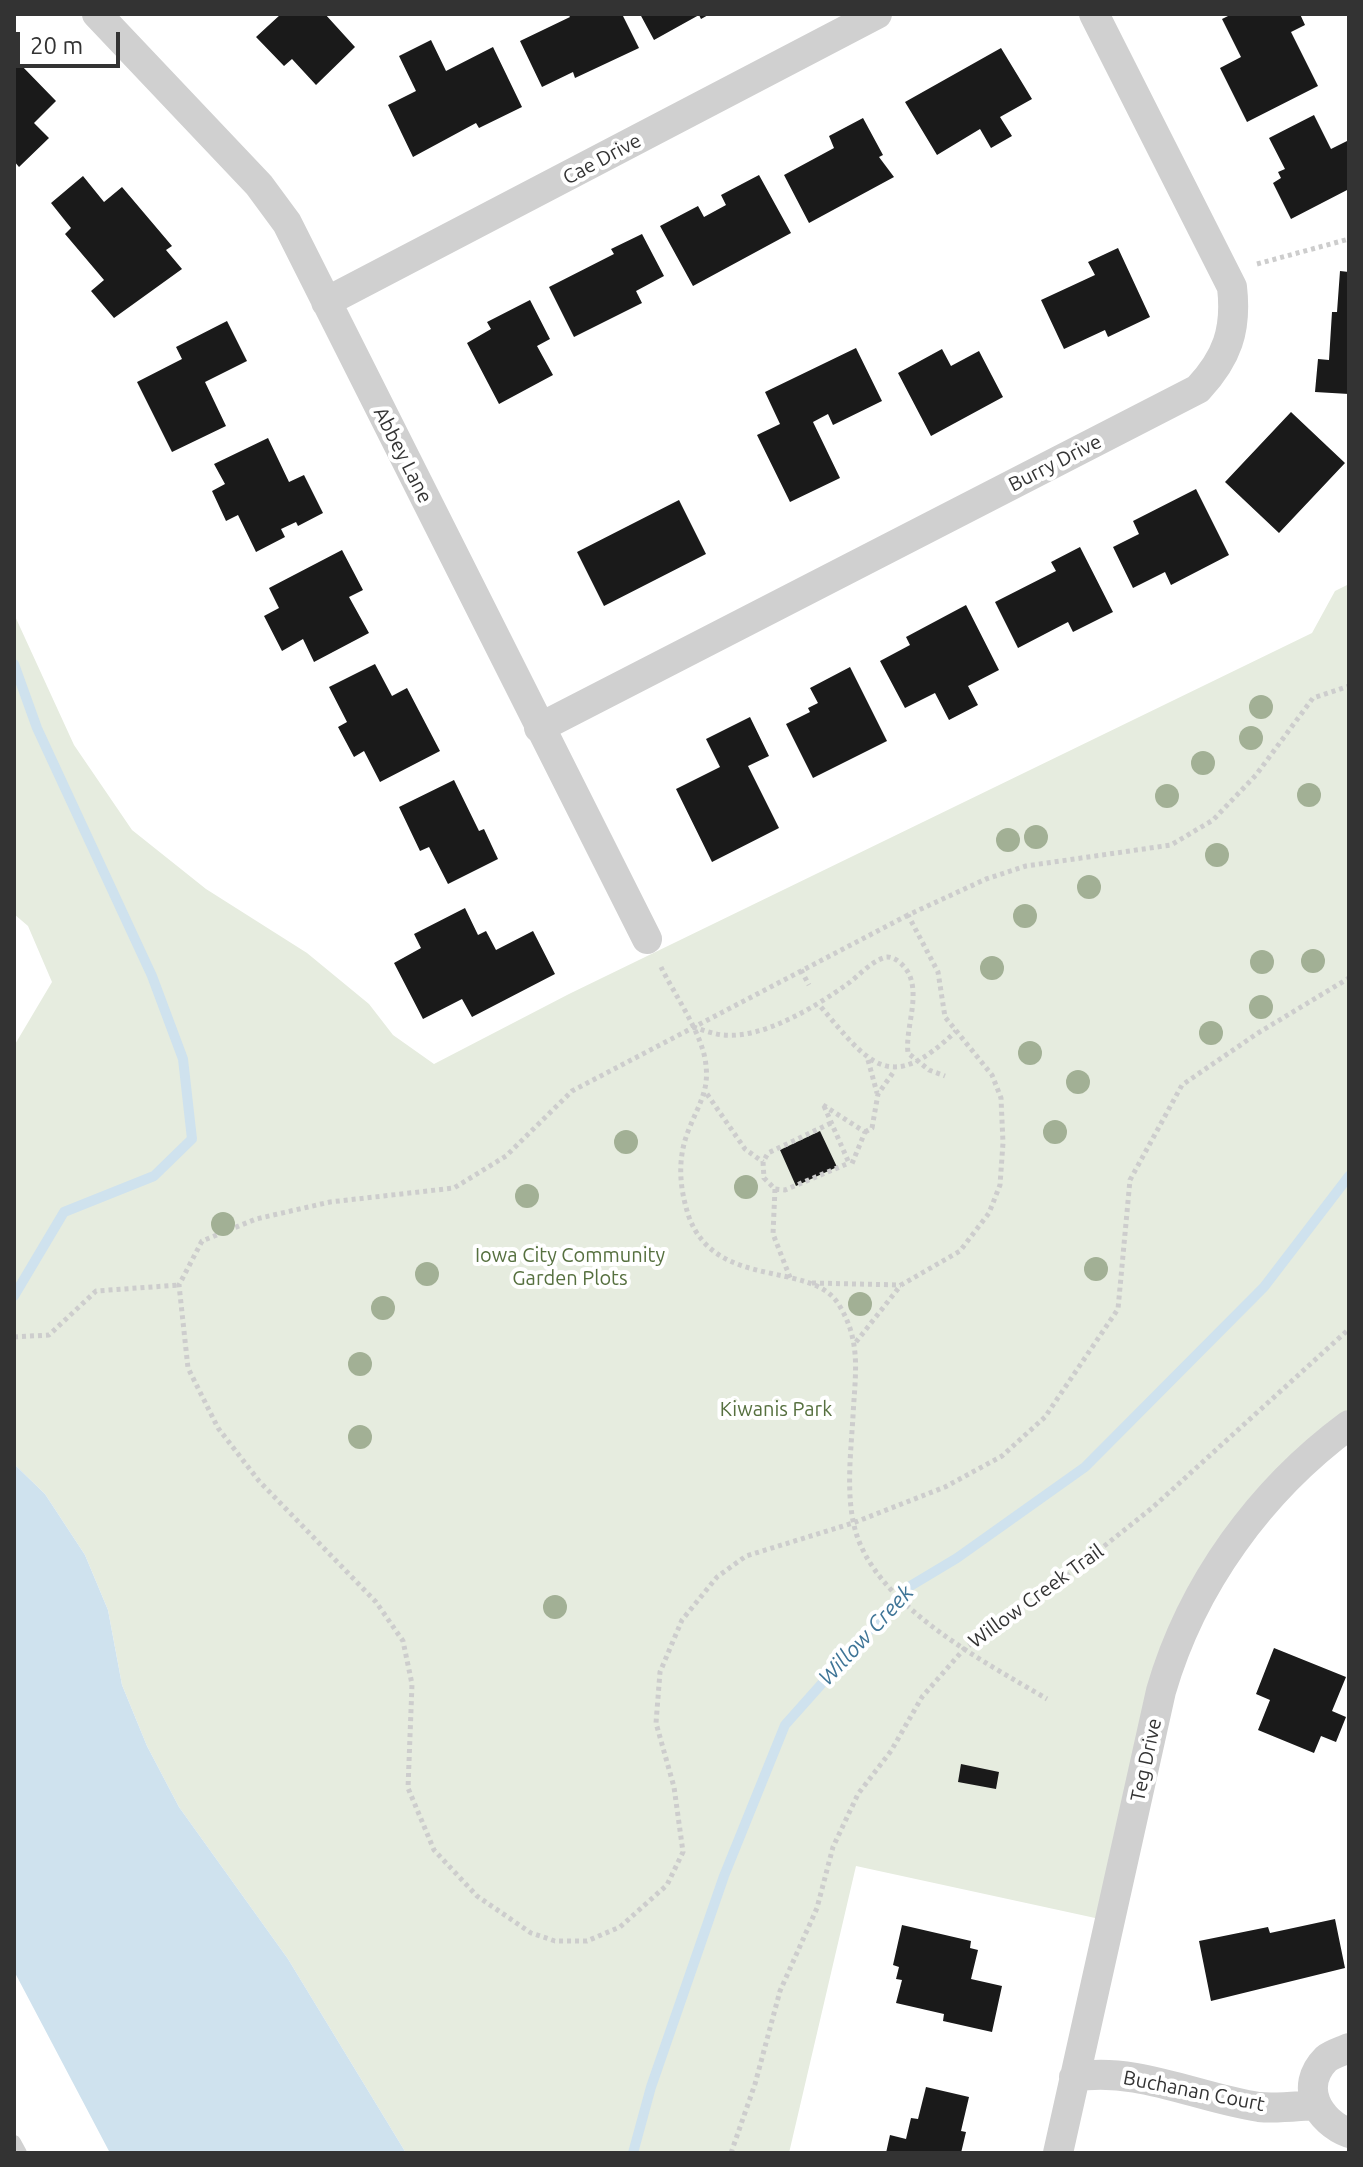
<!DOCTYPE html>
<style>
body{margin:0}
#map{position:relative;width:1363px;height:2167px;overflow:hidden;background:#fff;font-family:Ubuntu,sans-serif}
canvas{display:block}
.frame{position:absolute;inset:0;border:16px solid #333;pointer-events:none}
.scale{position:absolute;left:16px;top:32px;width:104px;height:36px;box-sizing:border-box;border:4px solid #333;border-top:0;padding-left:10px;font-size:24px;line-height:28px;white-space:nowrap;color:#333;-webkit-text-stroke:6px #fff;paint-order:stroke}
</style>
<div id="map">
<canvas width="1363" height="2167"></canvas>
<div class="frame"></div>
<div class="scale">20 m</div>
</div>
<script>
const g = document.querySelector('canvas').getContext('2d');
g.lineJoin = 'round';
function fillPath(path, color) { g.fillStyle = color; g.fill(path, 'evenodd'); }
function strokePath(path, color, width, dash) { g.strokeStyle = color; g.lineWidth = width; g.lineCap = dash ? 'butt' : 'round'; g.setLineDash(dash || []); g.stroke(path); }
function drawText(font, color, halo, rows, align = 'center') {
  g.font = font + ' Ubuntu,sans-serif'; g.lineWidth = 8; g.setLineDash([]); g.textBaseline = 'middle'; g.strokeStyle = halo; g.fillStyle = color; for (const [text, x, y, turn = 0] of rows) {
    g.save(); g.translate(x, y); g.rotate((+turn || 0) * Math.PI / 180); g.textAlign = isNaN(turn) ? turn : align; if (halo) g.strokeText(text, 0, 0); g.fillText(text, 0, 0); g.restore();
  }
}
fillPath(new Path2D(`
 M1349,584V1425L1323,1444L1185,1626L1109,1921L856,1866L789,2153H406L288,1959L179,1807L147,1746L122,1685L108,1610L85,1555L45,1494L14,1464V1046L52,982L28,926L14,914V614L74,745L132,830L206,889L307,953L369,1004L393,1035L434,1064L569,994L1312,633L1335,591Z`), '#e6ecdf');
fillPath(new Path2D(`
 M14,1464L45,1494L85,1555L108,1610L122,1685L147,1746L179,1807L288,1959L406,2153H110L14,1971Z`), '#cfe2ee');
strokePath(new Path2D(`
 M14,664L37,728L152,976L183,1059L192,1139L154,1176L64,1212L14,1296
 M633,2153L651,2087L724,1876L785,1725L907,1588L957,1558L1085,1467L1264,1287L1349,1176`), '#cfe2ee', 10);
fillPath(new Path2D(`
 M281,14H325L355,47L316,85L292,59L284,66L256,37Z
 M568,14H622L639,48L575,78L573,72L542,87L520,41L570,17Z
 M640,14H710L701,19L699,15L654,40Z
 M1232,14H1300L1305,25L1291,32L1318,86L1247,122L1220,68L1241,57L1222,19Z
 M431,40L446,71L493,47L522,107L479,128L476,123L413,157L388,105L416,91L399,56Z
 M1001,48L1032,99L1000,117L1012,136L991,148L980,129L937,155L905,102Z
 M20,64L56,101L34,123L49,138L19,167L14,161V69Z
 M1314,115L1331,149L1349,140V189L1291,219L1273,183L1281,178L1278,172L1285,169L1269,138Z
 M863,118L883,155L879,157L894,177L809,223L784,175L834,148L829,136Z
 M759,175L791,233L693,286L660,226L698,206L704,217L726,205L721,195Z
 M83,176L104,202L122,187L172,246L166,250L182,269L114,318L91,291L104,280L65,234L71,228L51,203Z
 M642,234L664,276L636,291L642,303L574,337L549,287L614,254L611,249Z
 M1118,248L1150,317L1108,337L1105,330L1064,349L1041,300L1095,275L1088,262Z
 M1340,271L1349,272V394L1315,392L1318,359L1329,360L1332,312H1337Z
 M530,300L550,339L537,346L553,375L499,404L467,343L491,329L487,322Z
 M227,321L247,361L205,382L226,426L172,452L137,382L182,359L176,347Z
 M856,348L882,401L833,425L828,414L813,422L840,478L790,502L757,435L780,424L765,392Z
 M942,349L951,366L979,351L1003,397L931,436L898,373Z
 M1291,412L1345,463L1279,533L1225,482Z
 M268,438L289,482L304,475L323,513L298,526L296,522L281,529L285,537L256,552L238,515L226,521L212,491L225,484L214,464Z
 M1196,489L1229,555L1171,585L1165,572L1133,588L1113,547L1139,534L1133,521Z
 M679,500L706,554L604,606L577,552Z
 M1080,547L1113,612L1073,632L1068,622L1018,648L995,602L1056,571L1051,562Z
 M342,550L363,590L349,597L369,633L314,662L303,639L282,651L264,616L279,608L269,588Z
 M966,605L999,670L968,686L978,705L949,720L935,693L905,708L880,661L910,645L906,637Z
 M375,664L392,696L407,688L440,751L380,782L364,751L354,757L338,727L347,722L329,687Z
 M850,667L887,741L813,778L786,724L810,712L808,708L818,703L810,688Z
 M750,717L769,756L748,766L779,828L712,862L676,789L720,767L706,739Z
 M454,780L479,831L484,829L498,859L448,884L429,847L420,851L399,807Z
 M465,908L478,935L486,931L496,950L533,931L555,974L472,1017L462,999L423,1019L394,963L421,948L414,934Z
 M820,1131L837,1167L796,1186L780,1150Z
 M1274,1648L1346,1677L1332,1711L1346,1717L1336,1742L1321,1736L1314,1753L1258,1730L1270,1700L1256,1694Z
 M961,1764L999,1772L996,1789L958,1782Z
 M1335,1919L1345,1968L1211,2001L1199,1941L1268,1927L1270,1933Z
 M902,1925L971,1941L970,1948L978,1950L971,1979L1002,1986L992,2032L943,2021L944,2014L896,2003L902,1980L896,1979L899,1967L893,1965Z
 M926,2087L969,2097L961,2131L966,2132L961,2153H886L890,2135L906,2139L911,2118L918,2119Z`), '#1a1a1a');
strokePath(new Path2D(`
 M1257,264L1349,239
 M908,915L572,1091L506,1156L454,1188L330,1202L256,1219L202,1241L179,1285L188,1368L218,1428L259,1481L376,1602L403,1641L412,1684L408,1788L434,1850L477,1896L531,1933L555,1941H587L620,1927L667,1885L683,1852L674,1787L656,1723L660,1672L682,1620L717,1577L746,1556L853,1523L945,1487L1002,1456L1045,1417L1118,1309L1130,1180L1182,1085L1258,1033L1349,978
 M661,967C674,994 704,1036 706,1066C709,1091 698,1106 689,1129C677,1158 679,1187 689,1217C716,1291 813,1260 839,1305C862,1342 855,1375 853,1416C851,1450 846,1492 854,1525C871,1603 983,1661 1047,1699
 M801,970L809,985
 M821,1007C870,1065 890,1095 956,1031
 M693,1027C703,1030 713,1034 723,1035C763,1039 815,1007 846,985C859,976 871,961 886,957C895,956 905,966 909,974C920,998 905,1029 908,1053L929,1070L945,1076
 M868,1060L877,1093
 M707,1094L745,1149L763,1162
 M823,1105L865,1132L851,1166
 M824,1106L849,1163
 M831,1123L768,1153L763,1162L764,1178L775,1189L785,1190L849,1163
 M865,1132L872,1128L878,1094L895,1070
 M775,1189L773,1234L791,1280
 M812,1283L901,1285
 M14,1337L49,1335L96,1291L179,1285
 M856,1342L901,1285L960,1251L989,1213L1000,1185L1003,1143L1001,1098L992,1075L945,1017L938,972L908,915L986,879L1026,866L1171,845L1213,820L1256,775L1313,698L1349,686
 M731,2153L755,2084L780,1991L817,1908L833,1847L858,1794L891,1751L922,1697L964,1649L1064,1578L1152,1508L1349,1329`), '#cdcdcd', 5, [4, 4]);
strokePath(new Path2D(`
 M14,2142L20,2153`), '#d0d0d0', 14);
strokePath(new Path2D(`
 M97,14L259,185L287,223L647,939
 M326,302L877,14
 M539,728L1198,389C1227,358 1237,330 1232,287L1094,14
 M1349,2048C1343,2051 1332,2054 1326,2059C1298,2087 1319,2122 1349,2133
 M1074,2077C1136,2066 1198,2098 1259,2107C1277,2109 1297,2106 1315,2105
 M1058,2153L1161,1691C1192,1584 1261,1490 1349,1425`), '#d0d0d0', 30);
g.fillStyle = '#a2b095';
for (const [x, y] of [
 [1261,707],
 [1251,738],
 [1203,763],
 [1309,795],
 [1167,796],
 [1036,837],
 [1008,840],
 [1217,855],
 [1089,887],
 [1025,916],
 [1313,961],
 [1262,962],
 [992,968],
 [1261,1007],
 [1211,1033],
 [1030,1053],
 [1078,1082],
 [1055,1132],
 [626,1142],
 [746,1187],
 [527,1196],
 [223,1224],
 [1096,1269],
 [427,1274],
 [860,1304],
 [383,1308],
 [360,1364],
 [360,1437],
 [555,1607]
]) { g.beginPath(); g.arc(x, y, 12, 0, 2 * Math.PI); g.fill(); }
drawText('20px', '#333', '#fff', [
 ["Cae Drive",602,159,-28],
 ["Abbey Lane",403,455,63],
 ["Burry Drive",1055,463,-27],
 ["Willow Creek Trail",1036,1596,-36],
 ["Teg Drive",1146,1760,-78],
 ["Buchanan Court",1194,2091,11]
]);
drawText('20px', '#56703f', '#fff', [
 ["Iowa City Community",570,1255],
 ["Garden Plots",570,1278],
 ["Kiwanis Park",776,1409]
]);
drawText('italic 22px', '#3f7597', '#fff', [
 ["Willow Creek",866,1635,-47]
]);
</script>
